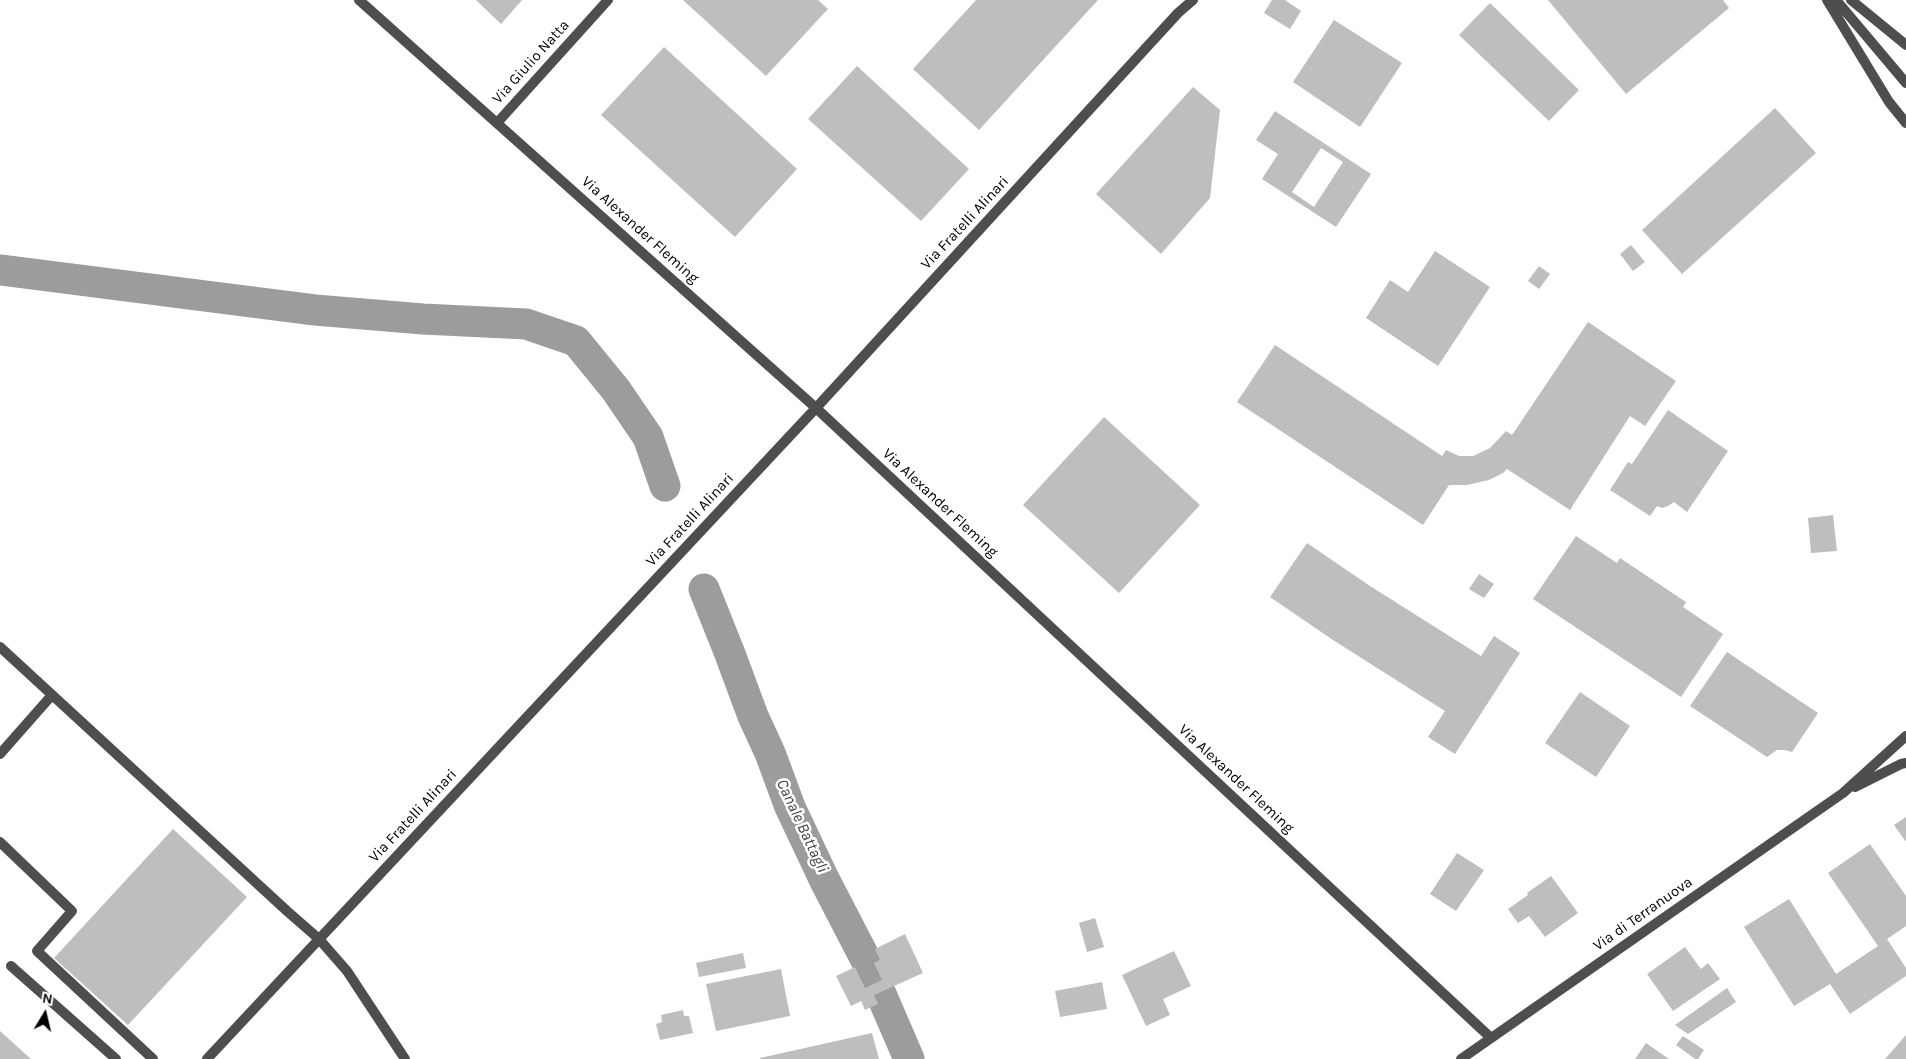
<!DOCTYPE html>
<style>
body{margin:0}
#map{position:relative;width:1906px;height:1059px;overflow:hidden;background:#fff;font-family:Karla,sans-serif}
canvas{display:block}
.north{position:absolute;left:20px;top:989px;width:50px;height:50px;-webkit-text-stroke:4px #fff;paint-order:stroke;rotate:9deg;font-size:14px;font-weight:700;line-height:20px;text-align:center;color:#000}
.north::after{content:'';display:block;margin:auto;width:18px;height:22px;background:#000;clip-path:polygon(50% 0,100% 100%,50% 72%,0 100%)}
</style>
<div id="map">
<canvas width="1906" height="1059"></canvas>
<div class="north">N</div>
</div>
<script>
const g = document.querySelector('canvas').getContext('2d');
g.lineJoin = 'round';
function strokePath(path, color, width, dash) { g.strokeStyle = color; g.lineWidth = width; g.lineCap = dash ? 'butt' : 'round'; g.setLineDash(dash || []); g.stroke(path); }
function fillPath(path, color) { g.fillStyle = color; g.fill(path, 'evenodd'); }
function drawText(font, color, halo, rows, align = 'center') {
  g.font = font + ' Karla,sans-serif'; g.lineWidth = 5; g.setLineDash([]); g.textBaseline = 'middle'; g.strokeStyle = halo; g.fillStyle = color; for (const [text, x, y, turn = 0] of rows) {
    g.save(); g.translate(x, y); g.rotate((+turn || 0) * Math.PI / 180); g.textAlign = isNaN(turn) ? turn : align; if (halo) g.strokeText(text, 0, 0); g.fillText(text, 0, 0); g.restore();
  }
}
strokePath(new Path2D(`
 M0,270L315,310L423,319L526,324L576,341L616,390L648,437L665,486
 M704,589L730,654L753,716L770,753L790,807L824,879L868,964L909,1059`), '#9c9c9c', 31);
fillPath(new Path2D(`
 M476,0H522L501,24Z
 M683,0H818L828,9L766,76Z
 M976,0H1098L979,130L913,69Z
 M1272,0H1285L1301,11L1290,29L1264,13Z
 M1548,0H1723L1729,8L1626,94Z
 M1490,3L1579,90L1549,121L1459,35Z
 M1334,20L1402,63L1360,127L1293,82Z
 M664,47L797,169L735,237L601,115Z
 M857,66L969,169L921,221L808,119Z
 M1193,87L1220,110L1210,198L1161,254L1096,194Z
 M1775,108L1816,153L1682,274L1642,230Z
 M1275,111L1371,174L1336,227L1262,179L1278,154L1256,140ZM1321,148L1343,162L1314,207L1292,192Z
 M1631,245L1645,262L1633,271L1620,254Z
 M1435,251L1490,287L1438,366L1366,318L1390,280L1408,292Z
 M1539,266L1550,274L1539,289L1528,281Z
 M1588,322L1676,381L1645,426L1630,416L1570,510L1507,469L1503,473L1489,480L1467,485H1449L1423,525L1237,402L1275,345L1442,456L1446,450L1459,456H1473L1490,448L1506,431L1512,435Z
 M1668,410L1728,451L1687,512L1674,502L1668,506L1662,508L1657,506L1650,516L1610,490L1628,462L1632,464Z
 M1104,417L1200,505L1119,593L1023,505Z
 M1833,515L1837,551L1811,553L1808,518Z
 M1576,536L1617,563L1620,558L1686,602L1683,607L1723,634L1681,697L1533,599Z
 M1307,543L1370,586L1481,656L1494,636L1520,653L1455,754L1428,737L1445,711L1333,640L1270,597Z
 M1479,574L1494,584L1484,598L1469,589Z
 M1727,652L1818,713L1792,752L1785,750H1777L1767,757L1690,706Z
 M1580,692L1630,726L1596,777L1545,743Z
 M1906,817V842L1894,825Z
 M173,829L247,897L128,1025L54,958Z
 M1870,844L1906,896V926L1887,939L1906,968V976L1850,1014L1830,984L1794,1006L1744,927L1789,899L1836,974L1878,946L1828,873Z
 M1457,853L1484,870L1456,911L1430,894Z
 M1551,876L1578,913L1545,937L1529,916L1518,923L1508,909L1528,895L1527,893Z
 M1095,918L1104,947L1087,952L1079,923Z
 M905,934L923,973L874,995L878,1004L865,1010L861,1001L851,1006L836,976L855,967L865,988L882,980L874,963L880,960L875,949Z
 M1685,947L1701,969L1708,963L1720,979L1673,1011L1647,974Z
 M1174,951L1191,986L1163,999L1170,1015L1146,1026L1122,975Z
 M743,953L746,968L699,977L696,963Z
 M781,969L790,1016L716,1031L706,984Z
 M1102,982L1107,1009L1060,1017L1055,991Z
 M1727,988L1736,1002L1688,1034L1675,1025Z
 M683,1010L684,1016H689L693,1033L660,1040L656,1024L662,1022L661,1015Z
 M0,1031L31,1059H0Z
 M872,1033L879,1059H760V1058Z
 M1906,1035V1059H1885Z
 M1683,1036L1704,1050L1698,1059H1695L1676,1045Z
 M1646,1043L1669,1059H1635Z`), '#bebebe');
strokePath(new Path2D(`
 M0,647L287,911L319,939L347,971L405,1059
 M0,754L52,695
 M0,842L72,911L37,951L153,1059
 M11,966L116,1059`), '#4e4e4e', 10);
strokePath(new Path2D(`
 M359,0L816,408L1491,1038
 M497,123L608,0
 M1855,787L1901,764L1906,763
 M207,1059L816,408L1178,13L1193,0
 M1461,1059L1843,793L1906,736`), '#4e4e4e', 10);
strokePath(new Path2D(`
 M1827,0L1889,102L1906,123
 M1836,0L1906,83
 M1851,0L1906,45`), '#4e4e4e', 10);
drawText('15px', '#000', '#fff', [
 ["Via Giulio Natta",531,62,-48],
 ["Via Fratelli Alinari",965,223,-47],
 ["Via Alexander Fleming",640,230,42],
 ["Via Alexander Fleming",940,503,43],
 ["Via Fratelli Alinari",690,520,-47],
 ["Via Alexander Fleming",1236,779,43],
 ["Via Fratelli Alinari",413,816,-47],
 ["Via di Terranuova",1643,914,-35]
]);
drawText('italic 16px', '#3d3d3d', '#fff', [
 ["Canale Battagli",802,826,65]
]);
</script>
